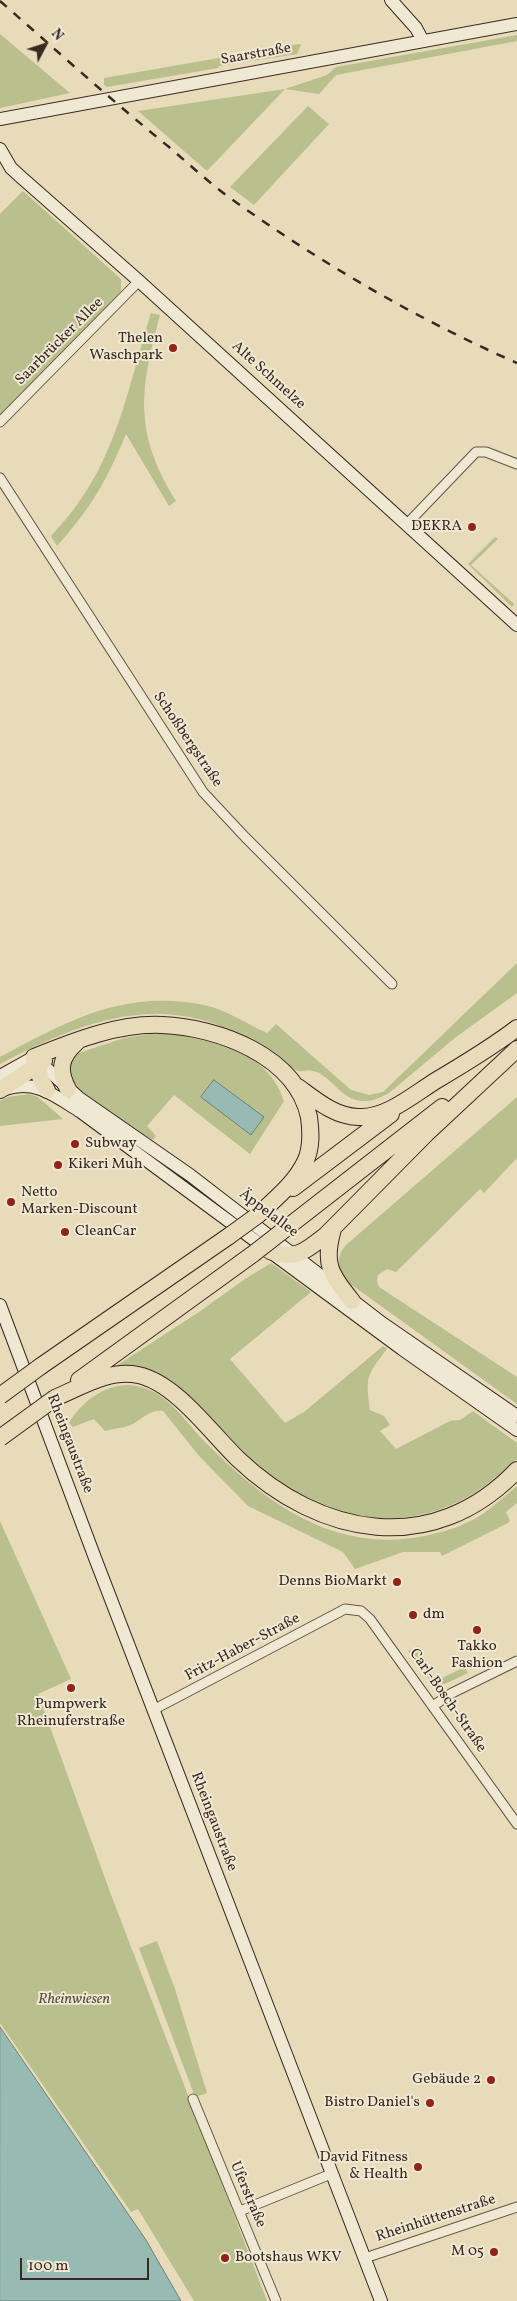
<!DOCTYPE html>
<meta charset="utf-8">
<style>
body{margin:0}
#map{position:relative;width:517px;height:2301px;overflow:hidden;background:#e7dbba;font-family:Vollkorn,serif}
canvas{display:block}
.north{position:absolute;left:20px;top:20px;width:50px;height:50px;-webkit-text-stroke:4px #efe8d2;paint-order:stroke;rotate:50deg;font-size:14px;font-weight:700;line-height:20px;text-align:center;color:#392922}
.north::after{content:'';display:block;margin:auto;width:18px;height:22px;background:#392922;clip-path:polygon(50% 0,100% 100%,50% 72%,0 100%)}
.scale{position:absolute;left:20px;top:2258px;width:129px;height:22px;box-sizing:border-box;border:2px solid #392922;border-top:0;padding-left:6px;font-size:15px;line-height:18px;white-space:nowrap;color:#392922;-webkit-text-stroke:4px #efe8d2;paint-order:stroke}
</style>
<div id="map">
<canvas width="517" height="2301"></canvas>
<div class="north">N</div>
<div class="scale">100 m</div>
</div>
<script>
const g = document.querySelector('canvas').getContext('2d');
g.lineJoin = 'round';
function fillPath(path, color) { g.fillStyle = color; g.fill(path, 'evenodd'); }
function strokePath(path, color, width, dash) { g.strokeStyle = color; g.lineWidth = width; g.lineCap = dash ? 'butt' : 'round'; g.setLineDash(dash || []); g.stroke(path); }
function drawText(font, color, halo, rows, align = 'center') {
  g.font = font + ' Vollkorn,serif'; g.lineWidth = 4; g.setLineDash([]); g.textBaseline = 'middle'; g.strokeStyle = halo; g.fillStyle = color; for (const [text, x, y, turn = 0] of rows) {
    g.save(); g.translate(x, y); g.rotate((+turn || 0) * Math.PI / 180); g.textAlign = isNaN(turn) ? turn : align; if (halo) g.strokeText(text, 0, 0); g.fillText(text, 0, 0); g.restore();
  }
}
fillPath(new Path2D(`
 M0,34L70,93L0,108Z
 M517,35V41L336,75L319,94L285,89L207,171L138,111L285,89L327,75L336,67Z
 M299,44L301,45L297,54L219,66L218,68L107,87L104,85V78Z
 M308,106L329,124L254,205L230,187Z
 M23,191L121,279V291L0,418V214Z
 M151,313L160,315C140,389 133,432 176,501L169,506L126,434C107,480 91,508 57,546L51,536C115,470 125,398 151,313Z
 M495,537L498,539L471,565L514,604L512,607L468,564Z
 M517,963V993L456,1037L389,1093C378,1099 366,1104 353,1099C339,1094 328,1074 313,1071C308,1069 303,1072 298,1071C288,1069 276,1055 267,1050C234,1029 200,1015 161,1014C105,1012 47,1039 0,1064V1057C68,1021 123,989 204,1005C225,1009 247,1024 267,1033L276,1024L351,1090L369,1095L383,1092Z
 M150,1034C199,1032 268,1048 284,1101L250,1154L174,1095L147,1126L156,1136L153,1140C124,1124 91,1105 68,1080L70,1059L76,1054L124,1038Z
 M29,1094L38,1097L63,1119L0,1126V1101L8,1097Z
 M517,1097V1158L484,1193L480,1189L396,1272L387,1269L378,1275L377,1281L379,1287L517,1377V1404L349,1283C337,1270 335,1258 346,1245Z
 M271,1263L311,1292L230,1359L285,1423L304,1412L383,1346L387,1349C367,1375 365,1376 370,1410L384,1416L390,1425L380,1431L396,1449L450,1421L460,1420L473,1411L517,1443V1459C502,1472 487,1486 469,1496C398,1537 322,1518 262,1468C246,1455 232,1441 218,1427C212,1421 206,1413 199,1408C176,1393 138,1380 113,1368L199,1312L245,1279Z
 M128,1385C166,1387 182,1419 207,1444C267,1504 335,1554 424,1536C444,1532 464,1526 481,1515C494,1506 505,1496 517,1486V1503L506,1512L510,1521L508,1523L442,1556L440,1552H403L355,1569L343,1552L248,1506L200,1457L163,1411C147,1409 139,1424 125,1427C118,1428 112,1429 105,1431L94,1419L73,1427L69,1423C81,1402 104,1385 128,1385Z
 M0,1521L71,1679L38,1694L110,1892L267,2301H194L138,2209L131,2212L0,2023Z
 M418,1646L434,1677L440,1675L442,1678L465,1667L468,1673L445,1684H433L408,1651Z
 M157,1941L175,1989L207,2093L195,2097L139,1948Z`), '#b9bf8d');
const water = new Path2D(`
 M214,1080L264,1117L251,1135L201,1097Z
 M0,2027L146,2240L181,2301H0Z`);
fillPath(water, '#97bbb3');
strokePath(water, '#718179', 1);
const street = new Path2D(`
 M0,422L139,281
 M0,478L203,792L245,837L392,984
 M407,524L476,452H486L517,464
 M433,1706L452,1693L517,1661
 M153,1710L345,1609L361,1611L370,1619L517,1824
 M193,2099L276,2301
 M240,2211L331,2174
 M365,2258L517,2207`);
const secondary = new Path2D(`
 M391,0L416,28L423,41
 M0,119L517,24
 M0,149L11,168L22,178L139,281L517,625
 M0,1076L34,1057L79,1098L190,1175L382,1323L517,1416
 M5,1089C36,1079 55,1096 81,1112L402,1349L517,1430
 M0,1305L95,1558L381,2301`);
const highway = new Path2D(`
 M298,1087C316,1100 334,1116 358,1117C386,1119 414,1094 437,1080C464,1064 491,1048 517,1028
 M68,1089C58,1071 60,1057 76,1043
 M0,1090L44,1061
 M47,1090L41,1080L34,1057C74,1041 118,1023 162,1025C218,1027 296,1056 309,1117C311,1132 312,1148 305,1162C295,1183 274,1200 258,1215
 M293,1188L391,1114
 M333,1229C323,1264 330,1273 352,1301
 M280,1233L442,1107
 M270,1251C295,1261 306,1251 326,1235L426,1134L517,1049
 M41,1366L229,1236
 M79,1380L253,1254
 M55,1398C81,1387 109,1369 138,1375C176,1383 211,1433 238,1459C320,1537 433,1558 517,1470`);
strokePath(street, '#645648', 11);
strokePath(secondary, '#392922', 14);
strokePath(highway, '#392922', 18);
strokePath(street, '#efe8d2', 9);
strokePath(secondary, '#efe8d2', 12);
strokePath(highway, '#e7dbba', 16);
strokePath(new Path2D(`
 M0,1C56,50 111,100 169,147C189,164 208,182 230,198C319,262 417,319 517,363`), '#392922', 2.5, [9, 9]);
const highwayBridge = new Path2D(`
 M229,1236L258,1215
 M253,1254L280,1233
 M0,1396L41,1366
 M0,1438L55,1398`);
strokePath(highwayBridge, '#392922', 18, []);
strokePath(highwayBridge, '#e7dbba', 16);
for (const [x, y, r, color] of [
 [173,348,5,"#8f2418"],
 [472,527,5,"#8f2418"],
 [75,1144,5,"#8f2418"],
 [58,1165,5,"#8f2418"],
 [11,1202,5,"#8f2418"],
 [65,1232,5,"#8f2418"],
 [397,1582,5,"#8f2418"],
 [413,1615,5,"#8f2418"],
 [477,1630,5,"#8f2418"],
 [71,1688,5,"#8f2418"],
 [491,2080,5,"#8f2418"],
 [430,2103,5,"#8f2418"],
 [418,2167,5,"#8f2418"],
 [494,2252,5,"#8f2418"],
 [225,2258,5,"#8f2418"]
]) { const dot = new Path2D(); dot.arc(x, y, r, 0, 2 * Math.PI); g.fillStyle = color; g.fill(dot); strokePath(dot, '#efe8d2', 2); }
drawText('15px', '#392922', '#efe8d2', [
 ["Saarstraße",256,55,-10],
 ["Saarbrücker Allee",60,342,-45],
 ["Alte Schmelze",268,376,42],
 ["Schoßbergstraße",187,740,56],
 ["Äppelallee",268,1214,37],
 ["Rheingaustraße",69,1444,69],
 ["Fritz-Haber-Straße",243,1648,-28],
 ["Carl-Bosch-Straße",447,1701,55],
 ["Rheingaustraße",213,1822,69],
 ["Uferstraße",247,2195,67],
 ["Rheinhüttenstraße",436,2219,-18]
]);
drawText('15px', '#392922', '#efe8d2', [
 ["Thelen",163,339],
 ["Waschpark",163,356],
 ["DEKRA",462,527],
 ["Subway",85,1144,"left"],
 ["Kikeri Muh",68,1165,"left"],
 ["Netto",21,1193,"left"],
 ["Marken-Discount",21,1210,"left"],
 ["CleanCar",75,1232,"left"],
 ["Denns BioMarkt",387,1582],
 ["dm",423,1615,"left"],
 ["Takko",477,1647,"center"],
 ["Fashion",477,1664,"center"],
 ["Pumpwerk",71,1705,"center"],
 ["Rheinuferstraße",71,1722,"center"],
 ["Gebäude 2",481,2080],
 ["Bistro Daniel's",420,2103],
 ["David Fitness",408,2158],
 ["& Health",408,2175],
 ["M 05",484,2252],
 ["Bootshaus WKV",235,2258,"left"]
], 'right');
drawText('italic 15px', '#594e3d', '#efe8d2', [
 ["Rheinwiesen",74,2000]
]);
</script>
